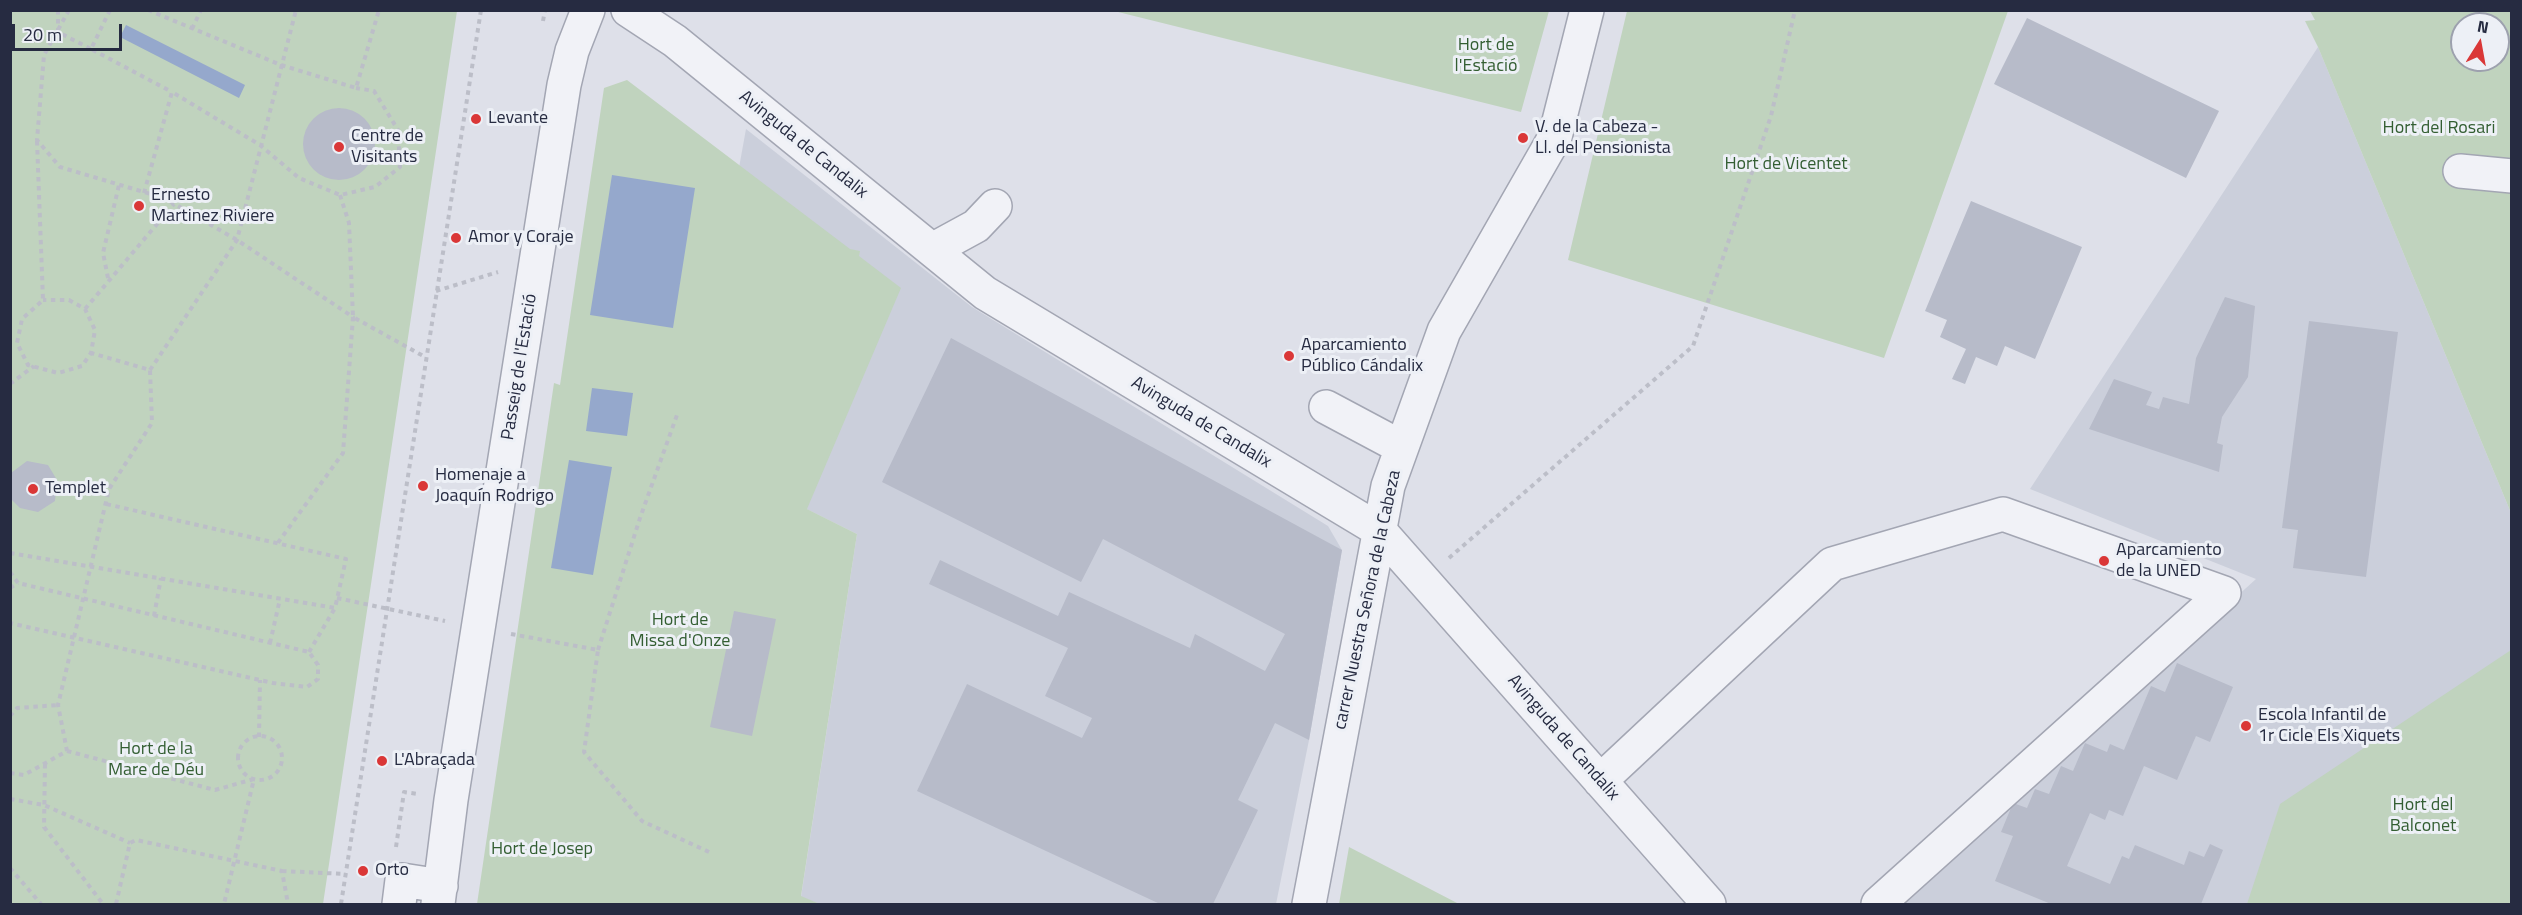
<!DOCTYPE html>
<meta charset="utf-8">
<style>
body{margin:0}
#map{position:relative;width:2522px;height:915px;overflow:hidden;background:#dee0e9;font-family:"Titillium Web",sans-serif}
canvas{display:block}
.frame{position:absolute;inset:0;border:12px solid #262b41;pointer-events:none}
.north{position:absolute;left:2450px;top:12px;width:60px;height:60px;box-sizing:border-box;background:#edf0f6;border:2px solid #9da1ae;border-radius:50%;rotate:11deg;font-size:16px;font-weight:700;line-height:24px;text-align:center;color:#262b41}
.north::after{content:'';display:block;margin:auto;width:21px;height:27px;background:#da3737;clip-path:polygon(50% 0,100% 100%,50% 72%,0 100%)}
.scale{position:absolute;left:12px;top:24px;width:110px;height:27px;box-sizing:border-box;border:3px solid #262b41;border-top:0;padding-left:8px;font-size:18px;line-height:21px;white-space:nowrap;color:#262b41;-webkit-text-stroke:4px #edf0f6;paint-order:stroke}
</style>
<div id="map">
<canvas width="2522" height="915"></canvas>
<div class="frame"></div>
<div class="north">N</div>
<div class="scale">20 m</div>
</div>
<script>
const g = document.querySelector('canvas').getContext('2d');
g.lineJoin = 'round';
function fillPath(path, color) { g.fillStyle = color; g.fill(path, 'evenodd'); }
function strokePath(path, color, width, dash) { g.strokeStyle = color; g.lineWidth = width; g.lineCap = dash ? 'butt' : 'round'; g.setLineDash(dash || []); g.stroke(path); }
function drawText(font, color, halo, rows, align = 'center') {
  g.font = font + ' "Titillium Web",sans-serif'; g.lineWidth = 6; g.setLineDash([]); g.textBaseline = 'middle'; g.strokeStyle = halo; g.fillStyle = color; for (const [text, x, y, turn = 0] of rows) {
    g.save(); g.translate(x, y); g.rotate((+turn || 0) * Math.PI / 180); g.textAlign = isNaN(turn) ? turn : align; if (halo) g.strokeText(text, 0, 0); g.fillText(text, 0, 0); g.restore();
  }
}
fillPath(new Path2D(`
 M2318,47L2511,513V650L2248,904H1897L2256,579L2030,489Z
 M746,129L972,307L1328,526L1342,550L1309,740L1276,904H820L801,897L857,534L688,450Z`), '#cbcfdb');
fillPath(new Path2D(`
 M10,11H457L323,904H11Z
 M1114,11H1549L1521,112Z
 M1627,11H2008L1884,358L1568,260Z
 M2310,11H2511V513L2318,47L2305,21L2315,20ZM2462,24H2498V60H2462Z
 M627,80L850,249L860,251L859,256L901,288L807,509L857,534L801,896L820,904H477L554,383L560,385L604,88Z
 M2511,650V904H2247L2280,804Z
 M1349,847L1459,904H1339Z`), '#c0d3be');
fillPath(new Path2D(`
 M126,25L245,85L239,98L120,37Z
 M612,175L695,188L673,328L590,315Z
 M592,388L633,393L627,436L586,431Z
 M569,460L612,467L593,575L551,568Z`), '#95a8cc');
fillPath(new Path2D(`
 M2027,18L2219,111L2186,178L1994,84Z
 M303 144a36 36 0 1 1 72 0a36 36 0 1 1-72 0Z
 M1971,201L2082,247L2035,359L2005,346L1997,366L1976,357L1965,384L1952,379L1966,349L1940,337L1947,320L1925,311Z
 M2225,297L2255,306L2248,377L2222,417L2217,443L2223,445L2219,472L2089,429L2114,379L2152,392L2146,405L2159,409L2163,397L2189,404L2196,358Z
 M2309,321L2398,332L2366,577L2293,568L2298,530L2282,528Z
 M951,338L1342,550L1309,740L1275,723L1238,800L1258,810L1213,904H1160L917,791L967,684L1082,738L1092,718L1045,696L1068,648L929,584L940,560L1058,616L1069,592L1190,648L1195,634L1265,671L1285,634L1103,539L1081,582L882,482Z
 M27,461L48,465L57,480L55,501L38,512L20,508L10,498L11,473Z
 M734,611L776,619L752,736L710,727Z
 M2177,663L2233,687L2210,742L2196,736L2177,780L2144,766L2123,816L2109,810L2105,820L2090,813L2067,866L2110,884L2122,856L2129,859L2135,845L2184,865L2189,851L2204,857L2210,844L2223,850L2201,904H2051L1995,881L2013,836L2001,832L2013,803L2027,808L2035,789L2049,794L2061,766L2073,771L2085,743L2107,752L2110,744L2124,750L2151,686L2165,692Z`), '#b7bbc9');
const minor = new Path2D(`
 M628,10L675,41L985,293L1379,530L1709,904
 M2460,171L2512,176
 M932,250L976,226L995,206
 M1326,407L1401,447
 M1600,781L1832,564L2003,514L2224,593L1878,904
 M399,904L402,880L441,886
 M438,904L451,800L564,85L572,51L588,10
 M1309,904L1388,486L1444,331L1555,137L1587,10`);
strokePath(minor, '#a3a6b3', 36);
strokePath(new Path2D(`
 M58,10V32L91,49
 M69,10L44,55L37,140L60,167L164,198L237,240L353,317L343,453L277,544
 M110,10L91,49L172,92
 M148,10L281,65L356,88L379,10
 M543,21L545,10
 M192,29L201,10
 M37,141L43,300L22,319L17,343L28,365L58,373L82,366L91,353L95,330L85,309L69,300H43
 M144,193L172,92L260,145L299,178L340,195L375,187L400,167L398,130L374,91L356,88
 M340,195L349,223L353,317L425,357
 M108,278L103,253L119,185
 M436,291L498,272
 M85,309L174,204
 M150,370L237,240L296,10
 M10,384L34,366
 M10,553L335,608L346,559L106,504
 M1449,558L1693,346L1771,116L1795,10
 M10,572L18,583L309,652L318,665V679L307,687L273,683L10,623
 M10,588L18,583
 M337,598L445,621
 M154,616L161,578
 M511,634L598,650L584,752L642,821L709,852
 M270,643L280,599
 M598,650L640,518L677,415
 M309,652L335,608
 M10,716L17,708L58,705
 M238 758a22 22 0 1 1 44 0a22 22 0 1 1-44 0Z
 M259,737L260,680
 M67,751L215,790L254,779L224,904
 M45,764L44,827L103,904
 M10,773L24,775L67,751L58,705L109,489L152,423L150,370L91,353
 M10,799L44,805L130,843
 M396,847L404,792L418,794
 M10,868L41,904
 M282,871L345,874
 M116,904L130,843L136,840L282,871L288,904
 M341,904L481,10`), '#bcbec8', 4, [4.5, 4.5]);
strokePath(minor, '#f1f2f7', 33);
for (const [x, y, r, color] of [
 [476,119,6,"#da3737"],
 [1523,138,6,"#da3737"],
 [339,147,6,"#da3737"],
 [139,206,6,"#da3737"],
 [456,238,6,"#da3737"],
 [1289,356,6,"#da3737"],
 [423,486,6,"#da3737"],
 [33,489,6,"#da3737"],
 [2104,561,6,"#da3737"],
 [2246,726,6,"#da3737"],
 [382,761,6,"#da3737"],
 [363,871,6,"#da3737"]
]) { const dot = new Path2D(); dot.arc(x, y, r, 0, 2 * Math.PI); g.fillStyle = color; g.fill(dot); strokePath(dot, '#edf0f6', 2); }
drawText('18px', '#335e32', '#edf0f6', [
 ["Hort de",1486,46],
 ["l'Estació",1486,67],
 ["Hort del Rosari",2439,129],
 ["Hort de Vicentet",1786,165],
 ["Hort de",680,621],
 ["Missa d'Onze",680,642],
 ["Hort de la",156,750],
 ["Mare de Déu",156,771],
 ["Hort del",2423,806],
 ["Balconet",2423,827],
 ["Hort de Josep",542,850]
]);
drawText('18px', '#262b41', '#edf0f6', [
 ["Levante",488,119],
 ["V. de la Cabeza -",1535,128],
 ["Ll. del Pensionista",1535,149],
 ["Centre de",351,137],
 ["Visitants",351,158],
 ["Ernesto",151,196],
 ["Martinez Riviere",151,217],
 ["Amor y Coraje",468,238],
 ["Aparcamiento",1301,346],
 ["Público Cándalix",1301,367],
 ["Homenaje a",435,476],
 ["Joaquín Rodrigo",435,497],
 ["Templet",45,489],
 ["Aparcamiento",2116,551],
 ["de la UNED",2116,572],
 ["Escola Infantil de",2258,716],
 ["1r Cicle Els Xiquets",2258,737],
 ["L'Abraçada",394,761],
 ["Orto",375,871]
], 'left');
drawText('18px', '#262b41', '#edf0f6', [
 ["Avinguda de Candalix",803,145,39],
 ["Passeig de l'Estació",520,367,-81],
 ["Avinguda de Candalix",1201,423,31],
 ["carrer Nuestra Señora de la Cabeza",1368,600,-78],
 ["Avinguda de Candalix",1563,738,49]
]);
</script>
